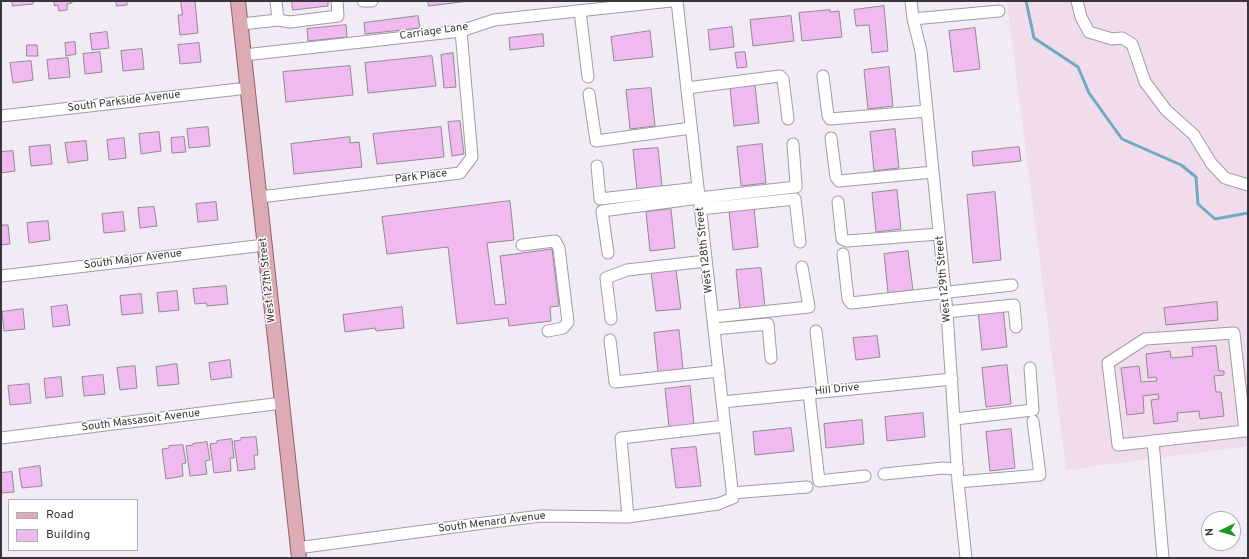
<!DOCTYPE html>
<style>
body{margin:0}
#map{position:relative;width:1249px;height:559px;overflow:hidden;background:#f0ebf5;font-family:Overpass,sans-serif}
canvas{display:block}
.frame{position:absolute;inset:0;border:2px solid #38363a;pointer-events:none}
.legend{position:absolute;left:8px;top:499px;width:130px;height:52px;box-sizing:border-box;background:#fff;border:1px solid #afafb0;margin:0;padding:5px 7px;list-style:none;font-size:12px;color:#38363a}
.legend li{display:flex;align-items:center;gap:8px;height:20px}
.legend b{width:20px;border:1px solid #afafb0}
.north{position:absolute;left:1201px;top:511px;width:40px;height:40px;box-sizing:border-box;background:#fff;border:1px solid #afafb0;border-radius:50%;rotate:265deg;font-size:11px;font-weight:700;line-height:16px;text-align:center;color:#38363a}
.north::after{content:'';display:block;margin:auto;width:14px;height:18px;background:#1c9627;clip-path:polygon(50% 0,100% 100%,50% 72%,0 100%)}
</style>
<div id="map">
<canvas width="1249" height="559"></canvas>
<div class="frame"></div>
<ul class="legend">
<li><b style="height:5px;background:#dcabb3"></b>Road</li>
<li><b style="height:11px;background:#f0b9ef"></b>Building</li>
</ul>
<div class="north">N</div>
</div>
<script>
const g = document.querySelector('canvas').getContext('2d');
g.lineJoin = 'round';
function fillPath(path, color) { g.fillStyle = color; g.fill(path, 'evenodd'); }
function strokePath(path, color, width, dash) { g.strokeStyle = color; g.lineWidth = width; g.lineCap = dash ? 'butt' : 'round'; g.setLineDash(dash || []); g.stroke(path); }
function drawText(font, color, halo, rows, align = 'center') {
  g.font = font + ' Overpass,sans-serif'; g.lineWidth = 3; g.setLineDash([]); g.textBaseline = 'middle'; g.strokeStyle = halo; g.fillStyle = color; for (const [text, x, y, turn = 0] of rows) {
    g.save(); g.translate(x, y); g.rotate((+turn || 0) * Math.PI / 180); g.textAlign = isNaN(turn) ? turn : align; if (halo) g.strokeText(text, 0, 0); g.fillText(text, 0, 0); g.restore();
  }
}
fillPath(new Path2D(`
 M1007,1H1248V446L1066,470Z`), '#f1dceb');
strokePath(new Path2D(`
 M1026,1L1034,38L1078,67L1089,93L1122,139L1181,165L1196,177L1198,204L1215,219L1248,213`), '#6eaac1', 3);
const building = new Path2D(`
 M12,1H33V4L13,6Z
 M54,1H72V3L67,4V10L59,11L58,5L55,6Z
 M116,1H127V5L117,6Z
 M181,1H195L198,33L180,35L178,15H182Z
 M292,1H328V6L293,10Z
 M428,1H469L429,6Z
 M884,6L888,51L872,53L869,25L856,26L854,10Z
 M830,10V12L839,11L842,37L802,41L799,13Z
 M418,16L420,28L365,34L364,23Z
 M791,16L794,41L753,46L750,20Z
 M346,25L347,37L308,41L307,29Z
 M732,27L734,47L710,50L708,30Z
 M975,28L980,69L954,72L949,31Z
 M650,31L653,57L614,61L611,37Z
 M107,32L109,48L92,50L90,34Z
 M543,34L544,46L510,50L509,38Z
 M75,42L76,54L66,56L65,43Z
 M199,43L201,62L180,64L178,45Z
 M27,45H37L38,56H27Z
 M142,49L144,69L123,71L121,51Z
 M100,52L102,72L85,74L83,54Z
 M745,52L747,67L737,68L735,53Z
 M453,53L456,87L444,88L441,55Z
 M432,56L436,86L368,93L365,63Z
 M68,58L70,77L49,79L47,60Z
 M31,61L33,80L13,83L10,63Z
 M350,66L353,95L286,102L283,72Z
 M889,67L893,106L868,109L864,70Z
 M755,85L759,123L734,126L730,87Z
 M651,88L655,126L630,129L626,90Z
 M460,121L464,154L452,156L448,122Z
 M208,127L210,146L189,148L187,129Z
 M441,127L444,157L377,164L373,134Z
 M895,129L899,168L874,171L870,132Z
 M159,132L161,151L141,154L139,134Z
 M184,137L186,152L172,153L171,138Z
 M350,137V143L359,142L362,167L294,174L291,144Z
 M124,138L126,158L109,160L107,140Z
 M86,141L88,160L68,163L65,143Z
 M762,144L766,183L741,186L737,147Z
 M50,145L52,164L31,166L29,147Z
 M1019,147L1021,161L973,166L972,152Z
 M658,148L662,186L637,189L633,150Z
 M13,151L15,171L1,173V152Z
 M897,190L901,229L876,232L872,193Z
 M995,192L1001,260L973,263L967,195Z
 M510,201L514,240L487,243L495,305L506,304L500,256L552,249L559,306L550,307L551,321L509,326L508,318L457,324L448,247L387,254L382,217Z
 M216,202L218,220L198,222L196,204Z
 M154,207L157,226L140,228L138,208Z
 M754,208L758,247L733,250L729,211Z
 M671,209L675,248L650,251L646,212Z
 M123,212L125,231L104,233L102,214Z
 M48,221L50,240L29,243L27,223Z
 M1,225H8L10,244L1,245Z
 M908,251L913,290L888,293L884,254Z
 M761,268L765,307L740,309L736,270Z
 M676,270L681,309L656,311L651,272Z
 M226,286L228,304L207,306L206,303L195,304L193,289Z
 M177,291L179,310L159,312L157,293Z
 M141,294L143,313L122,315L120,296Z
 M1217,302L1218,320L1166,325L1164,308Z
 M67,305L70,325L53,327L51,307Z
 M402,307L404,328L376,331L375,328L345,332L343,315Z
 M1003,308L1007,347L982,350L978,311Z
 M23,309L25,329L4,331L2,312Z
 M679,330L683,369L658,372L654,333Z
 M877,336L880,357L856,360L853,338Z
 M1216,346L1219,371H1224V375L1214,376L1216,392H1221L1224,416L1200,419L1199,411L1177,413L1178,421L1154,424L1151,400L1159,399L1158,394L1143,396L1144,413L1127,415L1121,368L1139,366L1141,382L1157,381L1156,377L1148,378L1146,354L1170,351L1171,358L1193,356L1192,348Z
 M230,360L232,377L211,380L209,363Z
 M177,364L179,384L158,386L156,367Z
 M1007,365L1011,404L986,407L982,368Z
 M135,366L137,388L120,390L117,368Z
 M103,375L105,394L84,396L82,377Z
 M61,377L63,396L46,398L44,379Z
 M29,384L31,403L10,405L8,386Z
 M690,386L694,425L669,427L665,389Z
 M923,413L925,437L887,441L885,417Z
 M862,420L864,444L826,448L824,424Z
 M791,428L794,451L755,455L753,432Z
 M1011,429L1015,468L990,471L986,432Z
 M256,437L258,455H254L255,469L238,471L234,441L241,440V438Z
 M232,439L234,458H230L231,471L214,473L210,444L217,443V441Z
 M207,442L210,460L205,461L207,474L190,476L186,446L193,445V444Z
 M183,445L186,463L182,464L183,476L166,479L162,449L169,448V446Z
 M696,447L701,486L676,488L671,449Z
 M40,466L42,486L22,488L19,469Z
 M12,472L14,492L1,493V473Z`);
fillPath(building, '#f0b9ef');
strokePath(building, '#928a91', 1);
const minor = new Path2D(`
 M363,1H372
 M911,1L913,19L921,51L947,312L958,482L966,558
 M1077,1L1081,17L1089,32L1112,39L1122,38L1132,44L1145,82L1166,110L1194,135L1211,163L1225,178L1248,185
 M580,11L588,77
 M913,19L999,11
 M278,20L290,22L338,16L337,1
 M241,24L278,20L276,1
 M244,55L461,31L494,20L671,1
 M823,76L828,116L830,119L927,111
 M687,88L780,76L783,79L788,119
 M589,94L596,141L691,128
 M1,116L248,88
 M831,138L836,177L839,181L933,172
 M597,166L600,199L698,188
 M260,197L460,173L472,157L461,31
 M838,202L842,239L847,241L939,234
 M700,209L795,199L800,242
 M522,245L555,241L559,248L568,322L563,328L548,331
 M608,253L602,211L699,198L796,187V184L793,144
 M843,254L848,299L851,303L1012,285
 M1,276L265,245
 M947,312L1014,305L1016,327
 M713,317L809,307L802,267
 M611,319L606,278L627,270L706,261
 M714,329L768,324L771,358
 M816,331L823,392
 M610,340L615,382L719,371
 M809,393L819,481L865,476
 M722,402L952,379
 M955,419L1033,410L1030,368
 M1245,431L1234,333L1145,339L1108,363L1118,445L1245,431L1248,430
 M1,438L282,403
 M1153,441L1163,558
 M884,474L943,468L958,469
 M958,482L1040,475L1033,421
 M732,493L807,487
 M628,517L621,438L725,426
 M297,548L484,523L541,516L628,517L718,504L733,498L677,1`);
const major = new Path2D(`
 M238,1L299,558`);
strokePath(minor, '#a09ca5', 13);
strokePath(major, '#935e68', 16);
strokePath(minor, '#fff', 11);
strokePath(major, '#dcabb3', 14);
drawText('11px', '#38363a', '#fff', [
 ["Carriage Lane",434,32,-8],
 ["South Parkside Avenue",124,102,-7],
 ["Park Place",421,177,-7],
 ["West 128th Street",705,250,-96],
 ["South Major Avenue",133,260,-7],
 ["West 129th Street",944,279,-95],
 ["West 127th Street",268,280,-96],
 ["Hill Drive",837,390,-6],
 ["South Massasoit Avenue",141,421,-7],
 ["South Menard Avenue",492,523,-7]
]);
</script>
